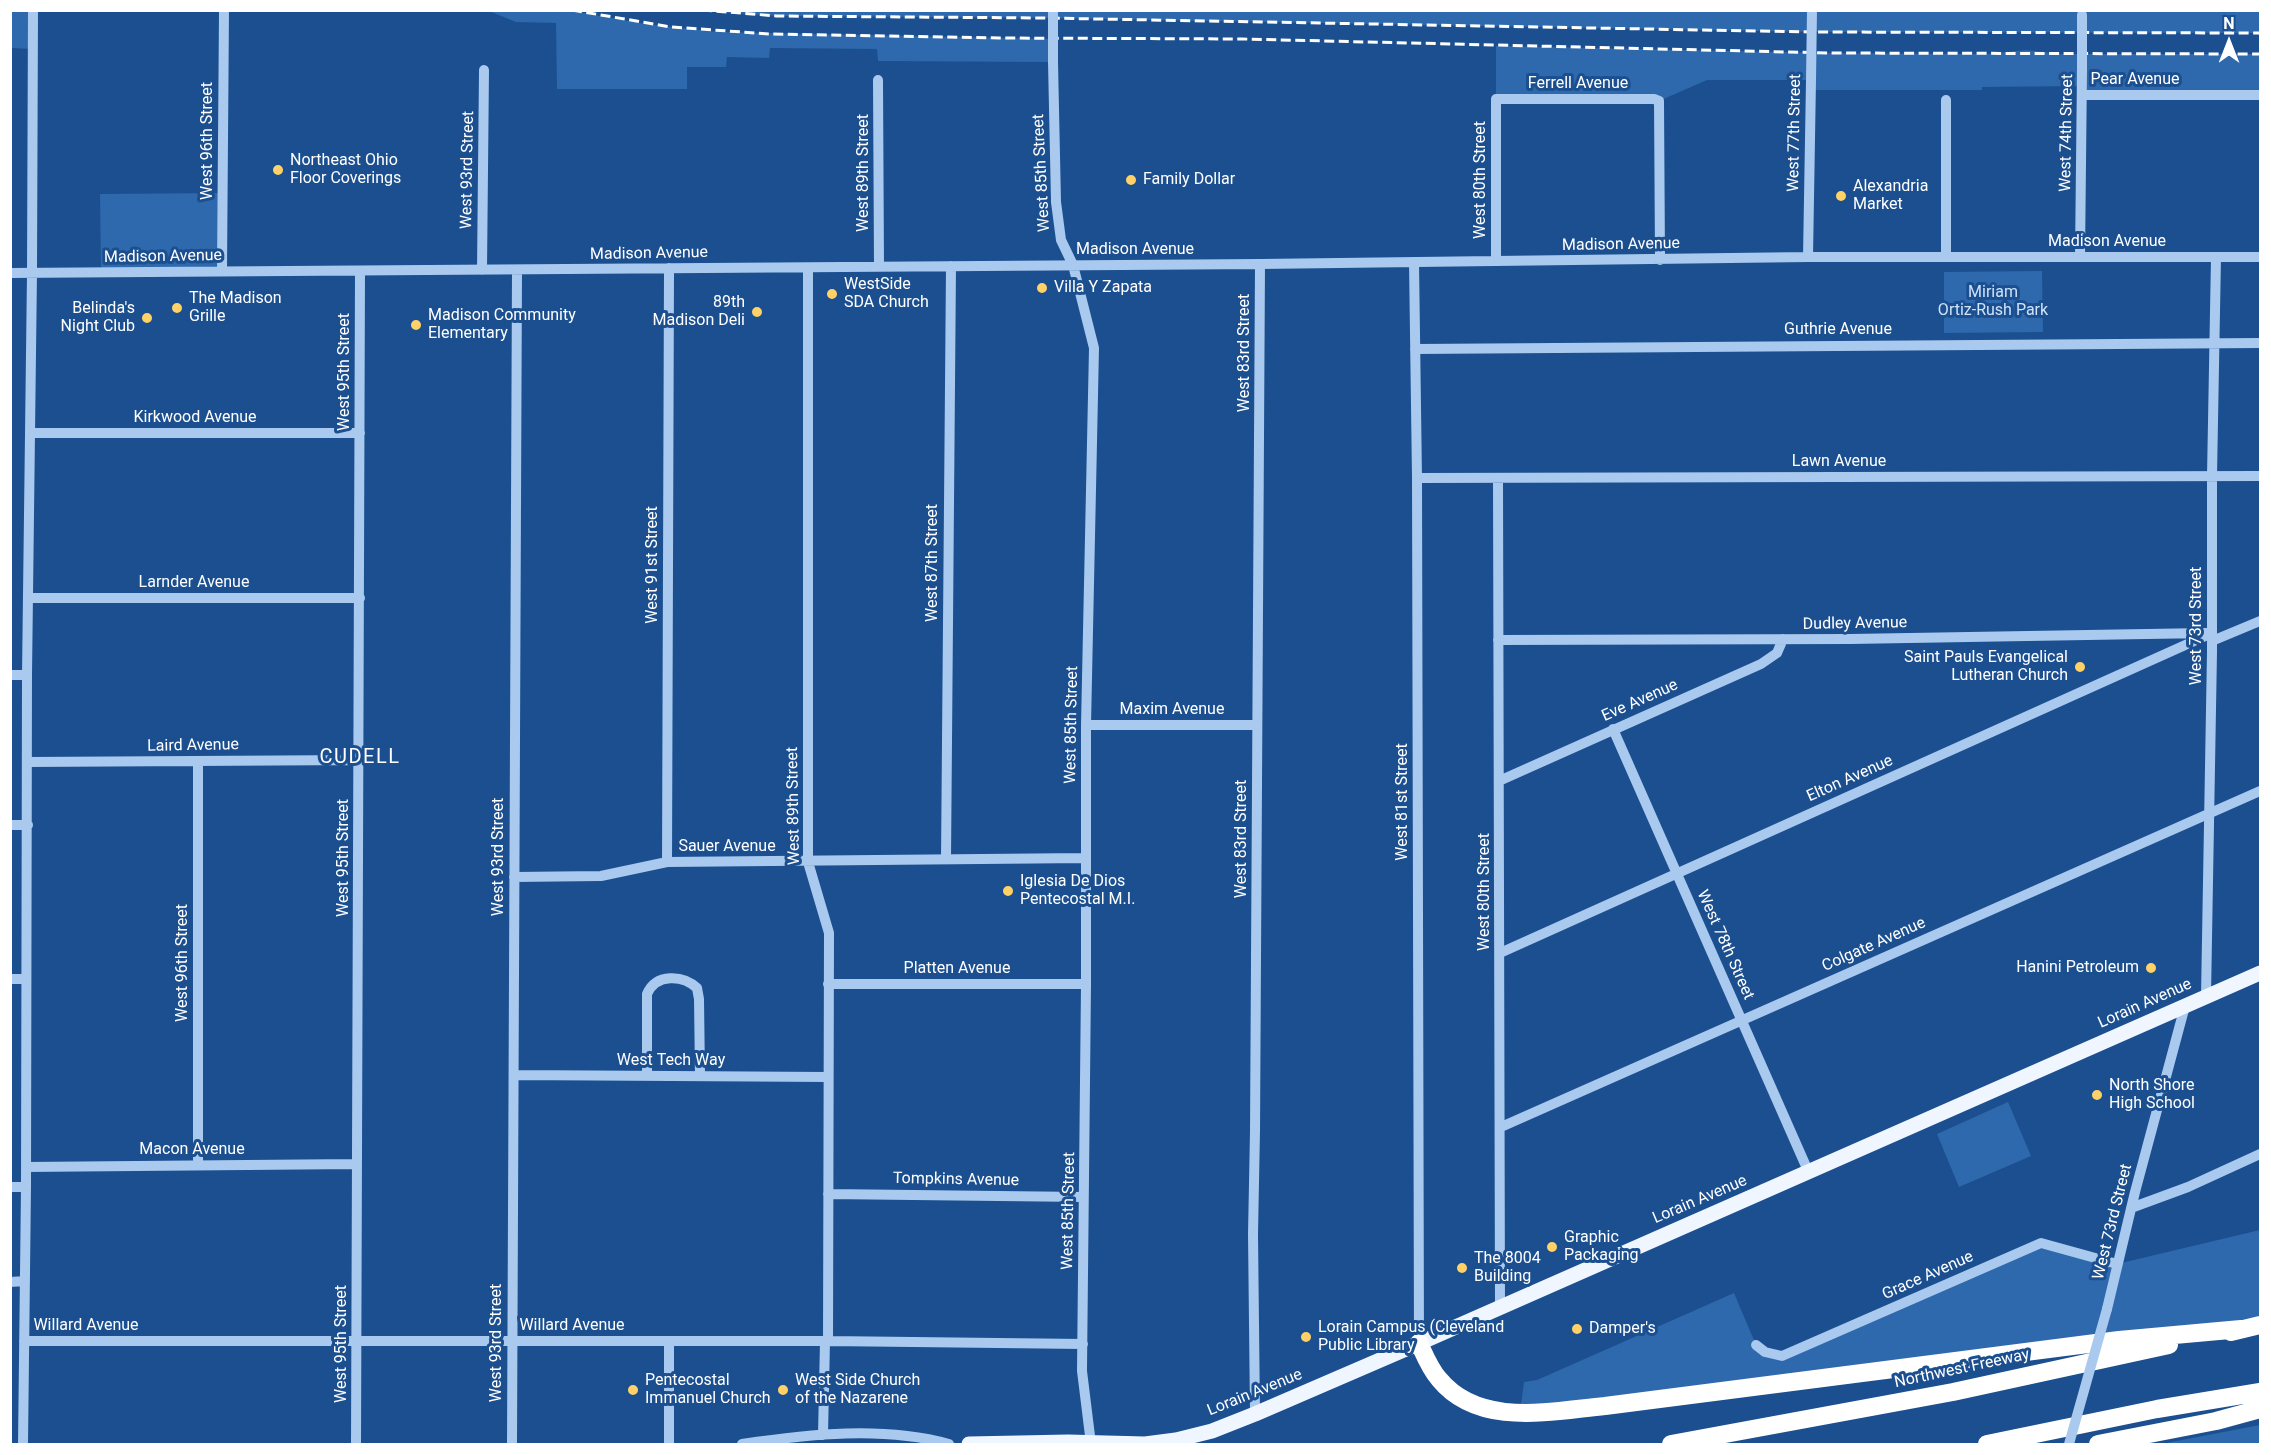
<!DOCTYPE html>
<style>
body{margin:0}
#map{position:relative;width:2271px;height:1455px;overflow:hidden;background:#1b4f8f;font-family:Roboto,sans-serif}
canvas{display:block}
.frame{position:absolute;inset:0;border:12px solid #fff;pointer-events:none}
.north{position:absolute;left:2199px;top:12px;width:60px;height:60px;-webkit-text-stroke:4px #1b4f8f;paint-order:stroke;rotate:0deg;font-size:16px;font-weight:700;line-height:24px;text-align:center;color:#fff}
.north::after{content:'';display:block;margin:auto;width:21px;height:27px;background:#fff;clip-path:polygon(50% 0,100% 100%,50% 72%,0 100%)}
</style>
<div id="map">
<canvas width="2271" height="1455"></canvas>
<div class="frame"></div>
<div class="north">N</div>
</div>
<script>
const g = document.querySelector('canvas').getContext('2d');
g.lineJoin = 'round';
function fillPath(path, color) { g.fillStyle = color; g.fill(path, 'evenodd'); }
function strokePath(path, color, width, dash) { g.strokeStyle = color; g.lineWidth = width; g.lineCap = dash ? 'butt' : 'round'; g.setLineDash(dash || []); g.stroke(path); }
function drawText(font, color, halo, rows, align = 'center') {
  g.font = font + ' Roboto,sans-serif'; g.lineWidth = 6; g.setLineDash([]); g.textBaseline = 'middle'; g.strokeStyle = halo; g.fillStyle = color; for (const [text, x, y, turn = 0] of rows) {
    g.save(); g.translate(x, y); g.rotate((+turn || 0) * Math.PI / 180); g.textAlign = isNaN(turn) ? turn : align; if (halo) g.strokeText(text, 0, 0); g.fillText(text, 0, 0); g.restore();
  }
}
fillPath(new Path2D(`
 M2260,10V33L1812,32L1044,18L777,16L702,11Z
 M11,11H33L32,49L11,48Z
 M489,11H572L645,24L718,32L1053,39V62L878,61L877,49L770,48L769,58L727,57L726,67H687V89H557L556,23L516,22Z
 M1496,46L1830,53L1988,54L2026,50L2061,54H2260V95H2082V86L1982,87V90H1811L1810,80H1707L1659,101L1496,99Z
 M223,193L222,271L101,272L100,194Z
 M2042,271L2043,332L1944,333V272Z
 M2008,1102L2031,1156L1959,1187L1937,1134Z
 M2260,1230V1325L1520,1413L1524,1382L1537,1380L1734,1293L1756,1345L1782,1356L2041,1243L2117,1264Z
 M2260,1425V1444H2161Z`), '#2e69ad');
strokePath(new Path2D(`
 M1053,62L1056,202L1061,240L1073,265L1094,348L1086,725V984L1082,1371L1091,1444
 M878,80L879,266
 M2082,95H2260
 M1946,100V257
 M1808,257L1811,80
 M2080,257L2082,70
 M1496,261V99H1654L1659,101L1660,260
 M1414,262L1417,478L1419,1343
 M808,268V862L829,933L828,1341
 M482,270L484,70
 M222,271L224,10
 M10,273L1260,264L1808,257H2260
 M1415,349L2260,343
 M30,433H360
 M1417,478L2260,476
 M1498,478L1500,1307
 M29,598H360
 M1498,640L1850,639L2206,633
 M2212,641L2260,621
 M10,675H27
 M1086,725H1257
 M1613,729L1809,1173
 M198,761V1165
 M28,762L359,760
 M1499,781L1761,664L1777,653L1783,639
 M10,825H28
 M946,859L951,266
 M667,862L669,268
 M514,877L601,876L667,862L1086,858
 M1500,953L2212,633
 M10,979H26
 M828,984H1086
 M2206,996L2212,652V476L2216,257
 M514,1075L828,1077
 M647,1076V994C656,973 683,975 697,988L699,999L700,1076
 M1501,1127L2260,791
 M26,1167L357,1164
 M10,1187H26
 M828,1194L1083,1197
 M2131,1208L2188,1187L2260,1154
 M10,1282L25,1281
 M2107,1309L2135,1192L2185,1006
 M24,1341H828L1083,1344
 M1756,1345L1765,1352L1782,1356L2041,1243L2117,1264
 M1255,1414L1253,1234L1255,1131L1260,264
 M823,1435L825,1341
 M23,1444L26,1187L27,675L32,273L33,10
 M356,1444L360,271
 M512,1444L517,270
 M669,1444V1341
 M742,1444C809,1434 883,1426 949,1444`), '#a9c9ee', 10);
strokePath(new Path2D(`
 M969,1444L1068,1442L1145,1444L1176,1440L1212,1431L1255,1414L1408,1348L2260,973`), '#f0f6ff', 15);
strokePath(new Path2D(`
 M2231,1332L2260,1325
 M1419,1343C1425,1356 1430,1369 1439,1379C1479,1428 1551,1411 1605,1406L2119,1340L2241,1329
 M1671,1444L1953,1392L2169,1345
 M1987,1444L2157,1409L2260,1392
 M2098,1444L2216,1421L2260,1409`), '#fff', 18);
strokePath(new Path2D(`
 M572,10L671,27L770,34L999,38L1242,39L1830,53L2260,54
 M702,10L777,16L1044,18L1812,32L2260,33`), '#fff', 3, [10, 4.5]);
strokePath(new Path2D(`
 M2082,15V70
 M1053,62V10
 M1811,80L1812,10
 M2069,1444L2107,1309`), '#a9c9ee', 10);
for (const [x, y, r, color] of [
 [278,170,6,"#ffd166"],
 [1131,180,6,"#ffd166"],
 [1841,196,6,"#ffd166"],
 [1042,288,6,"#ffd166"],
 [832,294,6,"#ffd166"],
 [177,308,6,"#ffd166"],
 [757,312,6,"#ffd166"],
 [147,318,6,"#ffd166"],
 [416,325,6,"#ffd166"],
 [2080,667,6,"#ffd166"],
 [1008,891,6,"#ffd166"],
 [2151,968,6,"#ffd166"],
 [2097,1095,6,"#ffd166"],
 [1552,1247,6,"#ffd166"],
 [1462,1268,6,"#ffd166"],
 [1577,1329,6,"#ffd166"],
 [1306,1337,6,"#ffd166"],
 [633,1390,6,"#ffd166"],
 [783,1390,6,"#ffd166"]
]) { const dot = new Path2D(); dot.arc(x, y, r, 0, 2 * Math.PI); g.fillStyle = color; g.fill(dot); strokePath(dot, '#1b4f8f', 2); }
drawText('16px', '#fff', '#1b4f8f', [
 ["Pear Avenue",2135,80],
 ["Ferrell Avenue",1578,84],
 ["West 77th Street",1795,133,-89],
 ["West 74th Street",2067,133,-89],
 ["West 96th Street",208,141,-90],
 ["West 93rd Street",468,170,-89],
 ["West 89th Street",864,173,-90],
 ["West 85th Street",1042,173,-93],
 ["West 80th Street",1481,180,-90],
 ["Madison Avenue",2107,242],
 ["Madison Avenue",1621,245,-1],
 ["Madison Avenue",1135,250],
 ["Madison Avenue",649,254,-1],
 ["Madison Avenue",163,257,-1],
 ["Guthrie Avenue",1838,330],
 ["West 83rd Street",1245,353,-90],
 ["West 95th Street",345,372,-90],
 ["Kirkwood Avenue",195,418],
 ["Lawn Avenue",1839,462],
 ["West 87th Street",933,563,-90],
 ["West 91st Street",653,565,-90],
 ["Larnder Avenue",194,583],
 ["Dudley Avenue",1855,624,-1],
 ["West 73rd Street",2197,626,-90],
 ["Eve Avenue",1640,701,-24],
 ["Maxim Avenue",1172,710],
 ["West 85th Street",1072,725,-89],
 ["Laird Avenue",193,746,-1],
 ["Elton Avenue",1850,779,-24],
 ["West 81st Street",1403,802,-90],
 ["West 89th Street",794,806,-91],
 ["West 83rd Street",1242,839,-90],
 ["Sauer Avenue",727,847],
 ["West 93rd Street",499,857,-90],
 ["West 95th Street",344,858,-90],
 ["West 80th Street",1485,892,-90],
 ["West 78th Street",1725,945,66],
 ["Colgate Avenue",1874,945,-24],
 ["West 96th Street",183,963,-90],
 ["Platten Avenue",957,969],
 ["Lorain Avenue",2145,1004,-24],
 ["West Tech Way",671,1061],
 ["Macon Avenue",192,1150],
 ["Tompkins Avenue",956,1180,1],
 ["Lorain Avenue",1700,1200,-23],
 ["West 85th Street",1069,1211,-89],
 ["West 73rd Street",2113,1222,-76],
 ["Grace Avenue",1928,1276,-24],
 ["Willard Avenue",86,1326],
 ["Willard Avenue",572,1326],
 ["West 93rd Street",497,1343,-90],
 ["West 95th Street",342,1344,-90],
 ["Northwest Freeway",1962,1369,-12],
 ["Lorain Avenue",1255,1393,-22]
]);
drawText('16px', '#fff', '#1b4f8f', [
 ["Northeast Ohio",290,161],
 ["Floor Coverings",290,179],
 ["Family Dollar",1143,180],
 ["Alexandria",1853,187],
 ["Market",1853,205],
 ["WestSide",844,285],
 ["SDA Church",844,303],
 ["Villa Y Zapata",1054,288],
 ["The Madison",189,299],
 ["Grille",189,317],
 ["89th",745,303,"right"],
 ["Madison Deli",745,321,"right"],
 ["Belinda's",135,309,"right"],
 ["Night Club",135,327,"right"],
 ["Madison Community",428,316],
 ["Elementary",428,334],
 ["Saint Pauls Evangelical",2068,658,"right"],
 ["Lutheran Church",2068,676,"right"],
 ["Iglesia De Dios",1020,882],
 ["Pentecostal M.I.",1020,900],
 ["Hanini Petroleum",2139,968,"right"],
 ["North Shore",2109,1086],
 ["High School",2109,1104],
 ["Graphic",1564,1238],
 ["Packaging",1564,1256],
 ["The 8004",1474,1259],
 ["Building",1474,1277],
 ["Lorain Campus (Cleveland",1318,1328],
 ["Public Library",1318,1346],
 ["Damper's",1589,1329],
 ["Pentecostal",645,1381],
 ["Immanuel Church",645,1399],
 ["West Side Church",795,1381],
 ["of the Nazarene",795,1399]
], 'left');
drawText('16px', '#cfe3fa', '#1b4f8f', [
 ["Miriam",1993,293],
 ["Ortiz-Rush Park",1993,311]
]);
g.letterSpacing = '1.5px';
drawText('20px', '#fff', '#1b4f8f', [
 ["CUDELL",360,758]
]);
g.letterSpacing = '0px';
</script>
